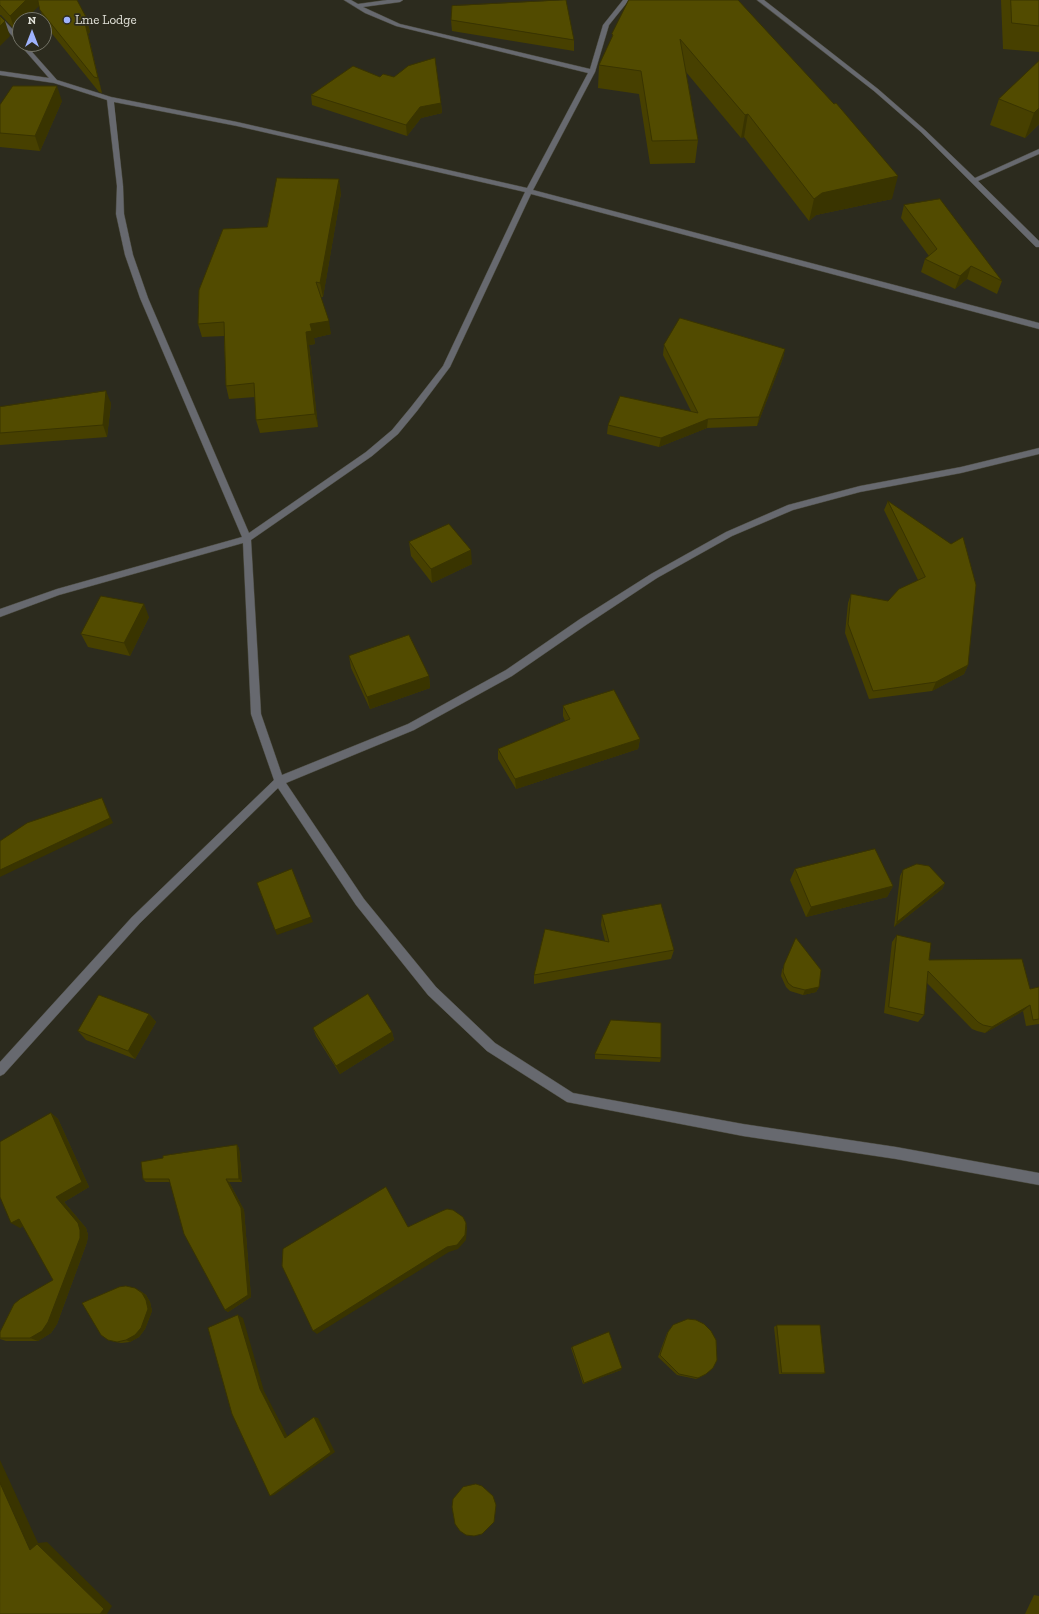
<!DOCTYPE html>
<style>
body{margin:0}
#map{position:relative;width:1039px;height:1614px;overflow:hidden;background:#2c2b1e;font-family:"Zilla Slab",serif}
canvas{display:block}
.north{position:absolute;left:12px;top:12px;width:40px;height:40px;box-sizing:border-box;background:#2c2b1e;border:1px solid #747468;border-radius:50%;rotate:0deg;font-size:11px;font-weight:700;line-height:16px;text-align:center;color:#e1e1d8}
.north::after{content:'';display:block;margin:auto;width:14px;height:18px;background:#9fb3fd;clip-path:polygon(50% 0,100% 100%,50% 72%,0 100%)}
</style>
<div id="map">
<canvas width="1039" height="1614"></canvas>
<div class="north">N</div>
</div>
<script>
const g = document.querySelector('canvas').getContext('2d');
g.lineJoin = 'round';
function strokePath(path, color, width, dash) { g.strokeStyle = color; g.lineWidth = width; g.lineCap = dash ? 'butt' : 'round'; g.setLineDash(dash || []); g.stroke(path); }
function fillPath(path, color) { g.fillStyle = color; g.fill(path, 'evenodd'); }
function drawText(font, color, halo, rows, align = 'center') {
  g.font = font + ' "Zilla Slab",serif'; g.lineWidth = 3.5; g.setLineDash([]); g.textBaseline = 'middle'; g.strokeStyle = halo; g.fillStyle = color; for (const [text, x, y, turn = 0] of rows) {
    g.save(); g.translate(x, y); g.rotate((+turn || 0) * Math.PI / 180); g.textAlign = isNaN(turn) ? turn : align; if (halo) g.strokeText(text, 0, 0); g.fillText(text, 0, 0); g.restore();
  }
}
const minor = new Path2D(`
 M344,0H351L358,4L387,0H403L400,2L363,7L400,24L590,69L603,25L623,0H629L609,25L595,72L533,190L1039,323V329L531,194L450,367L417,411L398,434L372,456L251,540L261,714L282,775L408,724L506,670L580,619L651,574L726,532L788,505L860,486L961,467L1039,448V454L961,473L860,492L793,510L732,536L657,578L586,625L512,676L414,730L286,783L364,899L436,987L495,1043L573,1093L743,1124L896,1147L1039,1173V1185L896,1159L743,1136L567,1102L487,1051L428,995L356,905L278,788L140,923L4,1074L0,1076V1062L132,917L274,780L251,714L243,543L59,595L0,617V609L57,589L242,537L140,298L125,255L116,214L117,186L107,100L54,83L0,75V71L49,78L0,22V16L20,37V44H25L57,80L111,97L237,122L527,188L588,73L396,26L365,13ZM114,102L237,126L525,192L443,366L411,407L392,430L366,452L249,533L148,298L133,255L124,214L123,186Z
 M757,0H764L878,89L925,130L975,178L1039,149V154L978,181L1039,241V247H1036L921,132L874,91Z`);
strokePath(minor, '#49483c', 1);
fillPath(minor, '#67696f');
fillPath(new Path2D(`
 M0,0H77L86,17L90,32L88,34L102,93L99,92L45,25L39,5L15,30L1,15H0Z
 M629,0L892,199L816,215L809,221L744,137L741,138L686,72L698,140L695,163L650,164L639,94L598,88L599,65L612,38V34Z
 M1001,0H1039V52L1003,49Z
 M451,20L574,40V51L452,31Z
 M1039,61V124L1025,138L990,125L999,99Z
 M311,95L441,103L442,113L421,118L407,136L312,105Z
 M62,101L40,151L0,147V105Z
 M341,193L323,297H320L331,334L314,338L315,344L309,345L318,427L260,433L256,420L255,397L229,399L226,386L224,336L202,337L198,324L267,227Z
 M904,205L1002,281L997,294L967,279L955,289L921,272L925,259L929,256L901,218Z
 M664,345L785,349L783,358L757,426L707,428L659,447L607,434L608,425L691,411L663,355Z
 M111,403L107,437L0,445V407Z
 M888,501L968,665L964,674L932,691L869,699L845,633L848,603L851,594L888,601L918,580L884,510Z
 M409,542L472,564L432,583L411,556Z
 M149,617L130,656L88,647L81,634Z
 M349,656L429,676L430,688L370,709L351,668Z
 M563,706L640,739L638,749L516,789L498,759V749L565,721L563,716Z
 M795,869L893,886L887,897L806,917L790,880Z
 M903,870L945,883L942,889L894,927L900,876Z
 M602,915L674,950L671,959L534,984V975L605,941L601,925Z
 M897,935L929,960L1030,989L1039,987V1024L1026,1026L1023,1011L985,1033L977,1031L972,1029L927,983L924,1015L918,1022L884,1013L892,942Z
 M794,943L819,987L816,992L803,995L790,991L786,987L781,976L782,970Z
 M149,1014L156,1022L135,1059L86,1040L78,1031Z
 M313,1028L392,1032L394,1040L340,1074L316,1036Z
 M595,1054L661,1058L660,1062L595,1059Z
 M51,1113L58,1119L89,1187L64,1202L86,1228L88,1235L87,1242L57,1324L51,1333L38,1341H6L0,1339V1332L53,1280L23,1226L20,1228Z
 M237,1145L239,1148L242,1182H229L244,1210L251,1297L228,1312L225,1310L170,1182H146L143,1179Z
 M139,1290L146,1295L150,1302L152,1311L145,1329L139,1337L130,1342L121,1343L108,1340Z
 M673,1325L706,1374L696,1379L677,1375L658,1357L667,1333Z
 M777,1325L825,1373L822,1374H779L774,1327Z
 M572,1347L621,1370L583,1384L571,1348Z
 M1034,1595L1039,1596V1614H1025Z`), '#474000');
fillPath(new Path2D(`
 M26,0H39L41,4L25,20H20V25L15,30L10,16Z
 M86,17L90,32L88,34L102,93L98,78L84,19Z
 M5,21L10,36L0,46V26Z
 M57,86L62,101L40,151L35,136Z
 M441,103L442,113L421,118L407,136L406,125L420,107Z
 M1039,108V124L1025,138L1034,113Z
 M748,114L744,137L741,138L745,115Z
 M898,176L892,199L816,215L809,221L814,199L822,193Z
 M339,179L341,193L323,297L320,283Z
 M971,266L967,279L955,289L960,276Z
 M329,321L331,334L314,338L315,344L309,345L318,427L315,414L306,332L310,324Z
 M785,349L783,358L757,426L759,417Z
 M106,391L111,403L107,437L103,425Z
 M708,419L707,428L659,447L661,438Z
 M471,550L472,564L432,583L431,569Z
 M144,604L149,617L130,656L124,643Z
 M968,665L964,674L932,691L936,682Z
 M429,676L430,688L370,709L367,697Z
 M640,739L638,749L516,789L515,779Z
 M102,798L105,804L113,823L0,877V870Z
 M945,883L942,889L894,927L897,922Z
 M893,886L887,897L806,917L811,907Z
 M311,917L313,922L277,935L275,930Z
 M819,987L816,992L803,995L805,990Z
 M1030,1005L1023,1011L985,1033L992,1027Z
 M149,1014L156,1022L135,1059L128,1051Z
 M392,1032L394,1040L340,1074L336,1066Z
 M51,1113L58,1119L89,1187L64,1202L86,1228L88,1235L87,1242L57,1324L51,1333L38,1341L30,1338L80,1238L56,1197Z
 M237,1145L239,1148L242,1182L239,1179Z
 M226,1179L229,1182L244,1210L251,1297L228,1312L225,1310Z
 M19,1219L27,1223L20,1228L11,1223Z
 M466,1223L467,1228L466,1240L458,1249L449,1252L317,1334L313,1331Z
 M135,1288L139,1290L146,1295L150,1302L152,1311L145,1329L139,1337L130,1342L126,1340Z
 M238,1315L243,1318L264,1391L289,1439L285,1438L260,1389Z
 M622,1368L621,1370L583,1384L584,1383Z
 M314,1417L318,1418L335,1452L274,1495L270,1496Z
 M0,1460L38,1543L47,1542L112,1606L107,1614H100L30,1550L0,1483Z`), '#393400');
const building = new Path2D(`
 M0,0H26L10,16L0,5Z
 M38,0H77L86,17L84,19L98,78L94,77L40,10Z
 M566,0L574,40L451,20L452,6Z
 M629,0H738L834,104L836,103L898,176L822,193L814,199L748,114L745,115L680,39L698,140L652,141L641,71L599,65L613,35L612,34Z
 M1011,0H1039V26L1012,23Z
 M0,16L5,21L0,26Z
 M435,58L441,103L420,107L406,125L311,95L353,66L380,77L383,74L394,77L408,66Z
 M1039,61V108L1034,113L999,99Z
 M13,86H57L35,136L0,133V105Z
 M277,178L339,179L320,283L316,282L329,321L310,324L312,331L306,332L315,414L256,420L254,383L226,386L224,322L198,324L199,290L223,229L267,227Z
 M940,199L1002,281L971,266L960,276L925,259L937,249L904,205Z
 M680,318L785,349L759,417L708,419L661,438L608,425L620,396L698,413L664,345Z
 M106,391L103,425L0,433V407Z
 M888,501L951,544L963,537L976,585L968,665L936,682L873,691L848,624L851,594L888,601L899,589L925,577Z
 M449,524L471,550L431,569L409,542Z
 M101,596L144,604L124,643L81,634Z
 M409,635L429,676L367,697L349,656Z
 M614,690L640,739L515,779L498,749L570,719L563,706Z
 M102,798L110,818L0,870V841L27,823Z
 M875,849L893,886L811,907L795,869Z
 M917,864L929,866L945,883L897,922L903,870Z
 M292,869L311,917L275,930L257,883Z
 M661,904L674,950L534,975L545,929L609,942L602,915Z
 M897,935L931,943L929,960L1022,959L1030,989L1039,987V1019L1033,1020L1030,1005L992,1027L983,1025L978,1022L928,971L924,1015L889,1007Z
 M796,938L821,970L819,987L805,990L793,987L788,983L783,972L784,965Z
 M368,994L392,1032L336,1066L313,1028Z
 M99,995L149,1014L128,1051L78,1031Z
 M611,1020L661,1023V1058L595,1054Z
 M51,1113L82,1182L56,1197L78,1223L80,1230V1238L48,1322L42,1331L30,1338H0V1332L14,1304L20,1299L53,1280L19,1219L11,1223L0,1197V1142Z
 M237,1145L239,1179H226L241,1208L248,1295L225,1310L184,1234L169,1179H143L141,1162L163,1158V1156Z
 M386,1187L408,1227L442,1211L447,1209L453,1210L463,1217L466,1223L465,1235L457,1245L447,1247L313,1331L282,1266L283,1249Z
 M126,1286L135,1288L142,1293L146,1300L148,1309L141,1328L135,1335L126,1340L117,1342L108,1340L101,1335L82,1303L119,1287Z
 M238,1315L260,1389L285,1438L314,1417L331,1452L270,1496L232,1414L208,1328Z
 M688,1319L696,1320L704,1324L711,1331L716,1340L717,1360L713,1368L706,1374L698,1378L679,1374L660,1355L668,1332L673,1325Z
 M777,1325H820L825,1373H782Z
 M609,1332L622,1368L584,1383L572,1347Z
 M0,1483L30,1550L37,1544L104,1609L100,1614H0Z
 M476,1484L482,1486L493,1496L496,1505L494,1522L482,1534L474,1536L466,1535L460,1531L455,1524L452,1507L453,1499L463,1487Z`);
fillPath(building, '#524b00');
strokePath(building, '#393400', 1);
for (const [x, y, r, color] of [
 [67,20,4,"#9fb3fd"]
]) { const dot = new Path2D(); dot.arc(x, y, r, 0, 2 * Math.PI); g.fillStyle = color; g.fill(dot); strokePath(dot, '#2c2b1e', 1.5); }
drawText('13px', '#e1e1d8', '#2c2b1e', [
 ["Lme Lodge",75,20]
], 'left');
</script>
